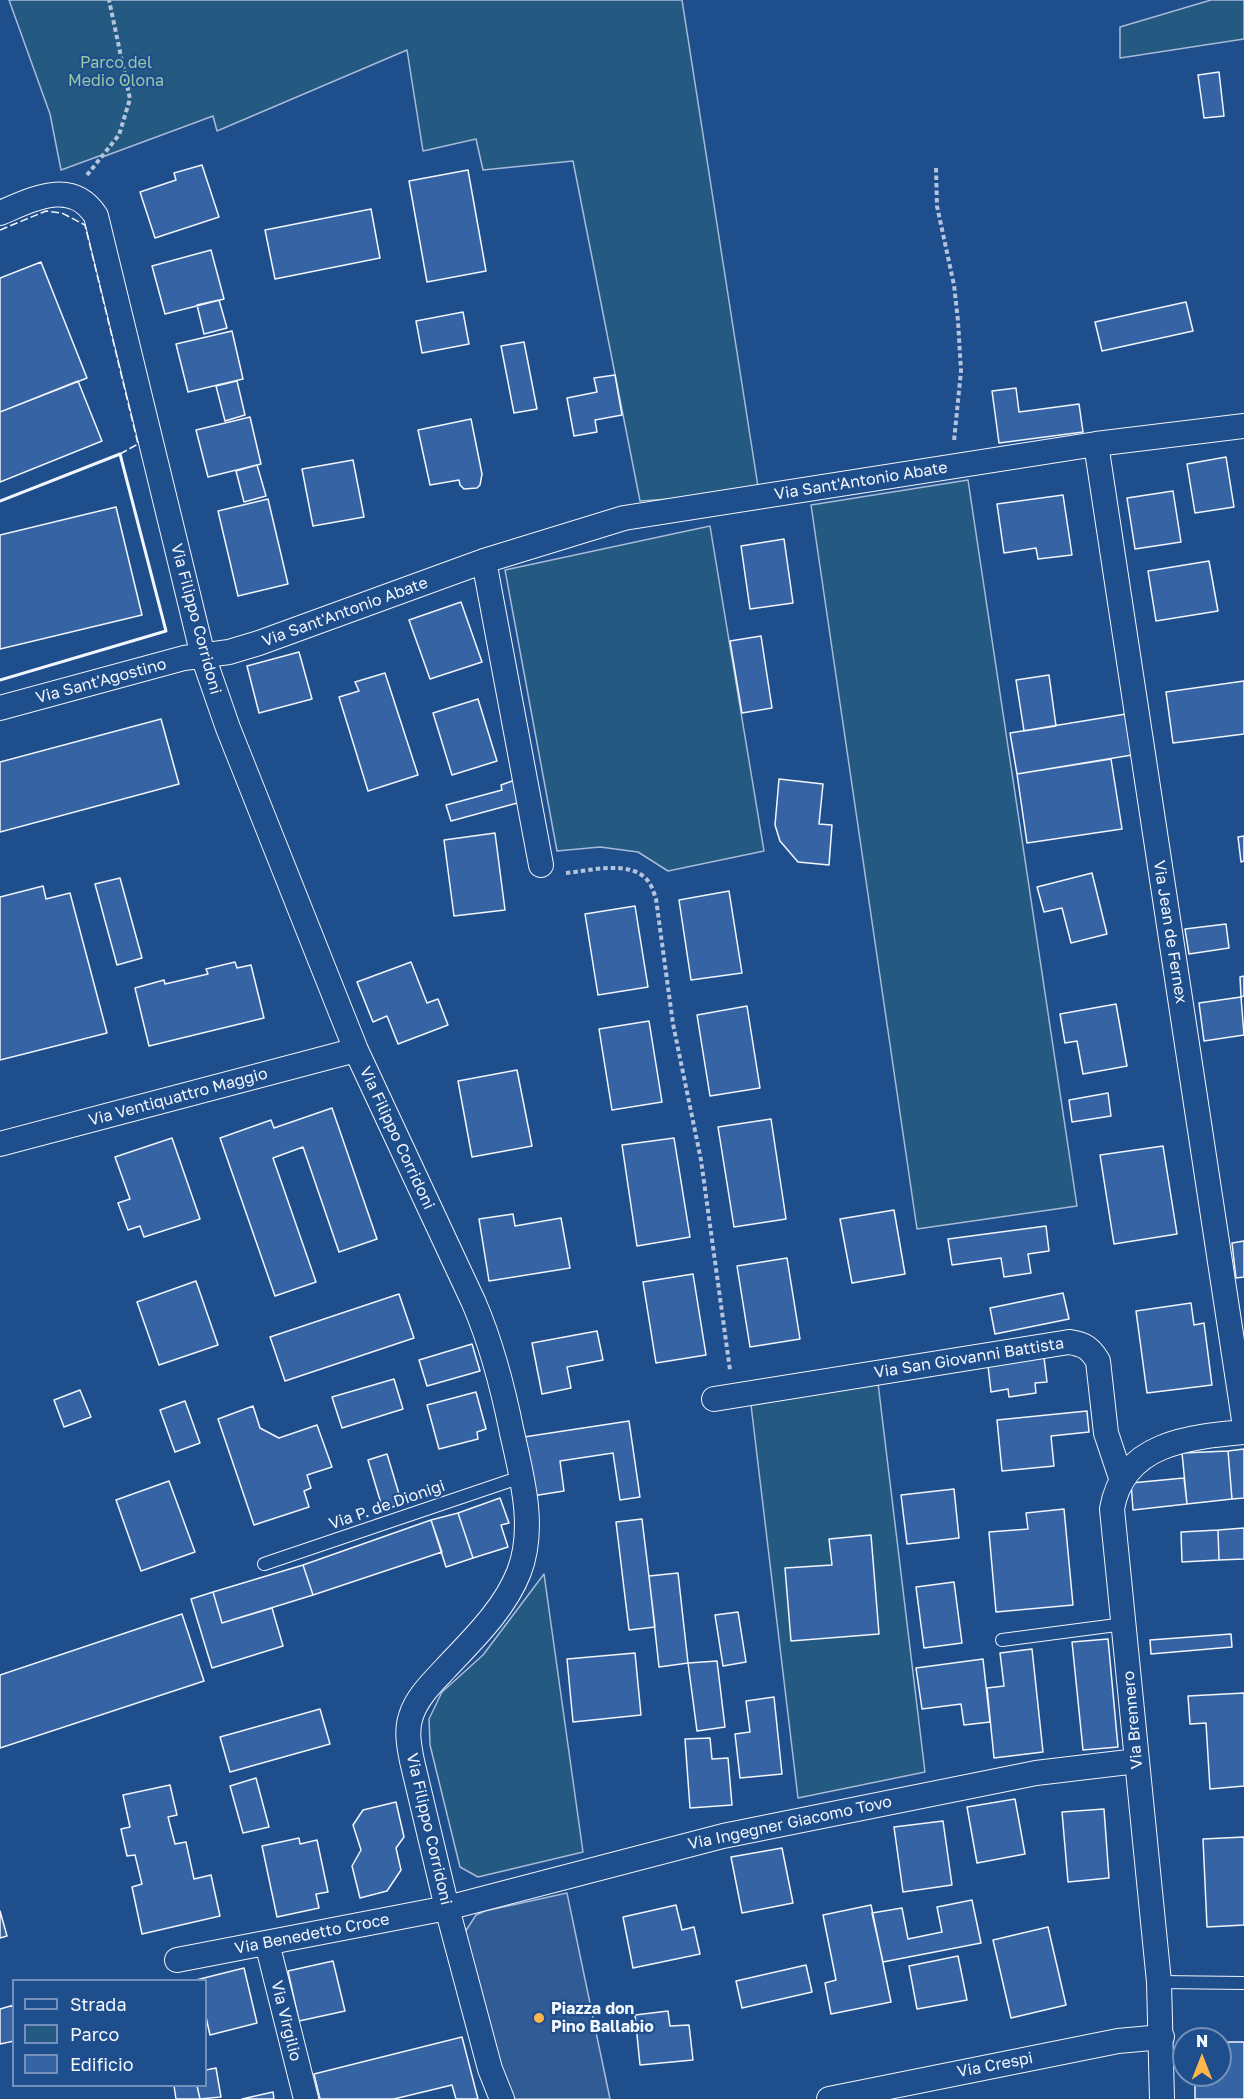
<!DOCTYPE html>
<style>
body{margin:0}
#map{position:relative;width:1244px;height:2099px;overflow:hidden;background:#1f4e8c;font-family:"Golos Text",sans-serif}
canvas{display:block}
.legend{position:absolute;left:12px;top:1979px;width:195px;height:108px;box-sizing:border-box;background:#1f4e8c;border:2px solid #7391ba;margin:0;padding:8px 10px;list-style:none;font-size:18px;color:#f2f6ff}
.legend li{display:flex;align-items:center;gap:12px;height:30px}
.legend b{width:30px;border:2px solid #7391ba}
.north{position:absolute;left:1172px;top:2027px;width:60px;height:60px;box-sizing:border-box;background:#1f4e8c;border:2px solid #7391ba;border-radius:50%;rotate:0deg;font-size:16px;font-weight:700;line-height:24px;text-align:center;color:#f2f6ff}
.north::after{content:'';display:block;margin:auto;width:21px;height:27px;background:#ffb74d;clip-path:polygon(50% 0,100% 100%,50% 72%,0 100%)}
</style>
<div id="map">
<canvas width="1244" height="2099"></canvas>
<ul class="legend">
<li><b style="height:8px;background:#1f4e8c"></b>Strada</li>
<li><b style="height:16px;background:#245a82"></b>Parco</li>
<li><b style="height:16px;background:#3563a3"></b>Edificio</li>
</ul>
<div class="north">N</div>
</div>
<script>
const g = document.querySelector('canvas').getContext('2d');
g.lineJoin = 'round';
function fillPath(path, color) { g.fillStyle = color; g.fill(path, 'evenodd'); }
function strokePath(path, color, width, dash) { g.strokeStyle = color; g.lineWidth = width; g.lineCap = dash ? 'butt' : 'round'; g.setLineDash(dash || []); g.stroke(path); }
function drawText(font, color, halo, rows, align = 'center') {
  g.font = font + ' "Golos Text",sans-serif'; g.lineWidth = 4.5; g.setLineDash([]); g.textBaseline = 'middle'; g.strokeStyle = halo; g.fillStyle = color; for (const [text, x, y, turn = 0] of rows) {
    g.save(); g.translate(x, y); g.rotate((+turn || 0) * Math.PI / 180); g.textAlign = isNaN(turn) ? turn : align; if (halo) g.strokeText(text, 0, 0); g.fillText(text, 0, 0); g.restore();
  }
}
const green = new Path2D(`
 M9,0H682L759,493L640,501L573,161L483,170L476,139L423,151L407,50L217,131L213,116L105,156L102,155L61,170L50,114Z
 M1211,0H1244V39L1120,58V27Z
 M968,480L1077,1206L917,1229L811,505Z
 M710,526L764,851L668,871L638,852L600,847L557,851L505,570Z
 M878,1383L925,1772L798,1798L751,1405Z
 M544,1574L583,1852L478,1877L460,1867L430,1745L429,1719L442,1692L483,1655Z`);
fillPath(green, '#245a82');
strokePath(green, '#a8bbd7', 1.5);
const parking = new Path2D(`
 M567,1893L610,2099H509L465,1932L476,1915L485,1911Z`);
fillPath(parking, '#305b95');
strokePath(parking, '#a8bbd7', 1.5);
const building = new Path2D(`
 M1219,72L1224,116L1204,118L1198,75Z
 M202,165L219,217L155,238L140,192L176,180L174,173Z
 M468,170L486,271L427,282L409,181Z
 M371,209L380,258L275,279L265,230Z
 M211,250L224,299L165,314L152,266Z
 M41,262L87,378L0,412V278Z
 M219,300L227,328L204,334L197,305Z
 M1186,302L1193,331L1102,351L1095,322Z
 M463,312L469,344L422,353L416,321Z
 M232,331L243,379L188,392L176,344Z
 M524,342L537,409L514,413L501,346Z
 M615,375L622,415L595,420L597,432L574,436L567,398L597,392L594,378Z
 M78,381L102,441L0,482V412Z
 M237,381L245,415L225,421L216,386Z
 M1016,388L1019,412L1079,404L1083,432L999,443L992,391Z
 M250,417L261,464L208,477L196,430Z
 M471,419L482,474L480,485L477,488L464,489L460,485L459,480L430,485L418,430Z
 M1226,457L1234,507L1195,513L1187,464Z
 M353,460L364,517L313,526L302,469Z
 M257,465L266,496L244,502L236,471Z
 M1173,491L1181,542L1135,549L1127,498Z
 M1063,495L1072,555L1038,559L1036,548L1004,553L997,504Z
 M268,499L288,584L238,596L218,511Z
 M116,507L142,615L0,649V535Z
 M784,539L793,603L750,609L741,546Z
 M1209,561L1218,611L1156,621L1148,571Z
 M461,602L482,662L430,679L409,620Z
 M761,636L772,708L742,713L730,641Z
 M299,652L312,699L259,713L247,666Z
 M385,673L418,775L368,791L339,697L359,691L355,682Z
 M1049,675L1056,726L1024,731L1016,680Z
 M1244,681V734L1173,743L1166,692Z
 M478,699L497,761L452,775L433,713Z
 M1126,714L1132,755L1017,774L1010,733Z
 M161,719L179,784L0,832V762Z
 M1111,759L1122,829L1027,843L1017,774Z
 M779,779L823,784L819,824L832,825L829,865L798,862L780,841L775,825Z
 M515,780L521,802L451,821L446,805L502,790L501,785Z
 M495,833L505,910L454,916L444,840Z
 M1244,836V861L1241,862L1238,837Z
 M1092,873L1107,934L1071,943L1062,908L1044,912L1037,887Z
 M120,878L142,958L117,965L95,884Z
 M43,886L46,899L70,893L107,1033L0,1060V897Z
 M729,891L742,973L691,980L679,900Z
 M635,906L648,987L598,995L585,914Z
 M1226,924L1229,948L1189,954L1185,929Z
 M235,962L237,968L251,965L264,1018L149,1046L135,988L164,980L165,984L208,974L206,969Z
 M411,962L427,1003L438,999L448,1025L398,1044L387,1016L373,1022L357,982Z
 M1244,976V996L1241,997L1240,977Z
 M1241,997L1244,1035L1204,1041L1199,1003Z
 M1116,1004L1127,1066L1083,1074L1077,1041L1065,1043L1060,1014Z
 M747,1006L760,1088L710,1096L697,1015Z
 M649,1021L662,1102L612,1110L599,1029Z
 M517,1070L532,1146L472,1157L458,1081Z
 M1108,1093L1111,1116L1072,1122L1069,1100Z
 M332,1108L377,1239L339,1252L303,1147L273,1158L316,1282L275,1296L220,1138L271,1120L274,1128Z
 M771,1119L786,1219L734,1227L718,1127Z
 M172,1138L200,1219L144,1237L140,1226L128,1230L118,1203L130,1199L115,1157Z
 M674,1138L690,1237L637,1246L622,1145Z
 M1163,1146L1177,1234L1114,1244L1100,1155Z
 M894,1210L905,1274L852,1283L840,1219Z
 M513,1214L515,1226L561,1218L570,1268L489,1281L479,1219Z
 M1046,1226L1049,1251L1028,1254L1031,1273L1004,1277L1001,1258L952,1265L948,1239Z
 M1244,1241V1277L1236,1278L1232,1243Z
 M787,1258L800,1339L750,1347L737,1266Z
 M693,1274L706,1355L656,1363L643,1282Z
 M196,1281L218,1345L159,1365L137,1302Z
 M1063,1293L1069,1319L995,1334L990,1308Z
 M399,1294L414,1338L285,1381L270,1337Z
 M1191,1303L1194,1325L1204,1323L1212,1385L1147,1393L1136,1311Z
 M597,1331L603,1360L567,1367L571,1388L542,1394L532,1343Z
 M472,1344L480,1371L427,1386L419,1360Z
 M1043,1349L1047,1382L1035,1383L1036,1393L1009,1397L1008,1389L991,1392L987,1357Z
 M394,1379L403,1409L342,1428L332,1397Z
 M80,1390L91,1417L64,1427L54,1400Z
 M476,1392L486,1429L477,1432L478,1439L439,1449L427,1405Z
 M185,1401L200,1443L175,1452L160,1410Z
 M253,1406L260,1428L279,1438L317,1425L332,1467L307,1475L311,1488L304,1491L309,1507L254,1525L218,1419Z
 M1087,1411L1089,1432L1051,1436L1054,1466L1002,1471L997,1420Z
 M629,1421L640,1497L620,1500L613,1453L560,1461L564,1491L532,1496L524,1437Z
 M1244,1449V1498L1232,1499L1228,1451Z
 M1228,1451L1232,1499L1187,1504L1182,1453Z
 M387,1454L402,1504L383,1510L368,1460Z
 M1184,1478L1187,1504L1133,1510L1131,1483Z
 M169,1481L195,1552L141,1571L116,1500Z
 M954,1489L959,1538L907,1544L901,1495Z
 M500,1498L509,1523L501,1525L508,1547L473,1558L458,1513Z
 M1064,1509L1073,1605L996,1612L989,1532L1028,1529L1026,1513Z
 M458,1513L473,1558L446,1567L431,1520Z
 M642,1519L655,1627L629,1630L616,1522Z
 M431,1520L442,1552L313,1595L303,1565Z
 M1244,1528V1559L1219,1560L1218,1530Z
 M1218,1530L1219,1560L1182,1562L1181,1532Z
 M871,1535L879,1634L791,1641L785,1568L832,1565L829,1539Z
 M303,1565L313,1595L222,1623L213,1592Z
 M678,1573L688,1663L659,1667L649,1576Z
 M954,1582L962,1643L924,1648L916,1587Z
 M213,1592L222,1623L272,1608L283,1646L212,1668L191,1599Z
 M738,1612L746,1662L723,1666L715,1615Z
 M182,1614L204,1681L0,1748V1675Z
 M1231,1634L1232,1647L1151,1654L1150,1640Z
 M1108,1639L1118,1747L1083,1750L1072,1642Z
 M1032,1649L1043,1752L994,1758L987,1688L1004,1686L1000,1653Z
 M635,1653L641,1715L573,1722L567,1659Z
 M983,1659L990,1722L964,1725L961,1704L922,1709L916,1668Z
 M717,1661L725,1727L697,1731L688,1663Z
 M1244,1693V1786L1210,1789L1206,1723L1190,1724L1188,1696Z
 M774,1697L782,1774L740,1778L735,1734L750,1732L746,1701Z
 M320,1709L330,1744L230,1772L220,1737Z
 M710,1738L712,1759L728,1758L732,1805L690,1808L685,1739Z
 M256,1778L269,1827L243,1833L230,1786Z
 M170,1785L177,1815L168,1817L175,1844L186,1842L194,1879L211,1875L220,1916L142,1934L132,1887L142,1884L135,1855L127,1856L121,1829L130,1827L123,1795Z
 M1015,1799L1025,1854L977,1863L967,1807Z
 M396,1802L404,1837L396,1848L401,1870L387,1891L360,1898L352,1866L361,1850L353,1825L363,1810Z
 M1104,1809L1109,1878L1068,1882L1062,1812Z
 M943,1821L952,1885L903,1892L894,1827Z
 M1244,1837V1925L1207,1927L1203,1839Z
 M299,1838L300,1844L317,1840L328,1892L316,1894L319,1908L277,1917L262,1846Z
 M782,1848L793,1903L742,1913L731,1857Z
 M972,1900L981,1943L883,1962L872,1913L902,1908L908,1939L942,1932L937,1907Z
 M676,1905L682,1930L694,1927L700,1954L633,1968L623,1917Z
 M871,1905L891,2002L831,2014L825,1983L836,1980L823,1915Z
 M0,1911L7,1936L0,1938Z
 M1048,1927L1066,2005L1011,2018L993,1940Z
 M958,1956L967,2000L917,2009L909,1966Z
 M333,1961L345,2011L299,2021L288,1971Z
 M806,1965L812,1992L742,2008L736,1981Z
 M244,1968L257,2023L210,2035L206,2017V1980H196Z
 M14,2005V2041L0,2044V2009Z
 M668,2011L670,2026L689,2025L693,2060L640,2065L635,2015Z
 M462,2037L478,2099H456L452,2085L394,2099H320L314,2074Z
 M1220,2042H1244V2099H1195V2075H1220Z
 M216,2068L221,2097L200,2099L197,2086H206V2070Z
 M174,2086H197L200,2099H176Z
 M273,2092L274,2099H242Z`);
fillPath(building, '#3563a3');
strokePath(building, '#f2f6ff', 1.5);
const service = new Path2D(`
 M264,1564L521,1477
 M1002,1640L1124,1624
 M1159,1982L1244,1983`);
const minor = new Path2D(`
 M0,213C33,199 72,178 96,216L203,656L228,728L356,1050L474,1303C492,1345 503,1388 512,1433C522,1477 536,1528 519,1572C504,1610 473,1639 445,1669C432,1683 417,1697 411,1716C406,1730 409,1746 412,1761L447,1908L490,2069L502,2099
 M1096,444L1244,1420
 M484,561L541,865
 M0,708L184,658L229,652L259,643L484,561L624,518L1096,444L1244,426
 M0,1144L356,1050
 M714,1399L1069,1342C1084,1344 1090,1348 1098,1361L1106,1433L1121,1478
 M267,1943L306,2099
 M177,1960L447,1908L723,1836L1036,1773L1137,1761
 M829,2099L1118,2041L1162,2037
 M1162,2099L1159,1982L1112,1509C1123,1443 1189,1437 1244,1432`);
strokePath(service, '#f2f6ff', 14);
strokePath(minor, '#f2f6ff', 26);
strokePath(new Path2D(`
 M936,168L937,206L954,285L958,321L961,371L954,441
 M87,175L119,135L130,99L109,0
 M566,873C589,871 631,859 648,881C652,886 654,893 656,899L673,1024L701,1160L730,1370`), '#b3c4dc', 4, [4.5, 3]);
strokePath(service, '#1f4e8c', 12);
strokePath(minor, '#1f4e8c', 24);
strokePath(new Path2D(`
 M0,230L46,211L62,213L85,225L138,444L120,454`), '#f2f6ff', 1.5, [8, 3]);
strokePath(new Path2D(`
 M0,501L120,454L166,631L0,680`), '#f2f6ff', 3);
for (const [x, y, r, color] of [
 [539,2018,6,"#ffb74d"]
]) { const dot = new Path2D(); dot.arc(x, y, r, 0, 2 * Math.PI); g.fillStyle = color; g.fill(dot); strokePath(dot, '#1f4e8c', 2); }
drawText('16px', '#97c8a6', '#1f4e8c', [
 ["Parco del",116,63],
 ["Medio Olona",116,81]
]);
drawText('16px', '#f2f6ff', '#1f4e8c', [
 ["Via Sant'Antonio Abate",861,481,-9],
 ["Via Sant'Antonio Abate",345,612,-20],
 ["Via Filippo Corridoni",196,619,75],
 ["Via Sant'Agostino",101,681,-15],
 ["Via Jean de Fernex",1170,932,81],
 ["Via Ventiquattro Maggio",178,1097,-15],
 ["Via Filippo Corridoni",397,1138,65],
 ["Via San Giovanni Battista",969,1358,-9],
 ["Via P. de Dionigi",387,1505,-19],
 ["Via Brennero",1133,1720,-95],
 ["Via Ingegner Giacomo Tovo",790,1823,-12],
 ["Via Filippo Corridoni",429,1829,77],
 ["Via Benedetto Croce",312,1934,-11],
 ["Via Virgilio",286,2021,76],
 ["Via Crespi",995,2065,-11]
]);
drawText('bold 16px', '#f2f6ff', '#1f4e8c', [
 ["Piazza don",551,2009],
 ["Pino Ballabio",551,2027]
], 'left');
</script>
